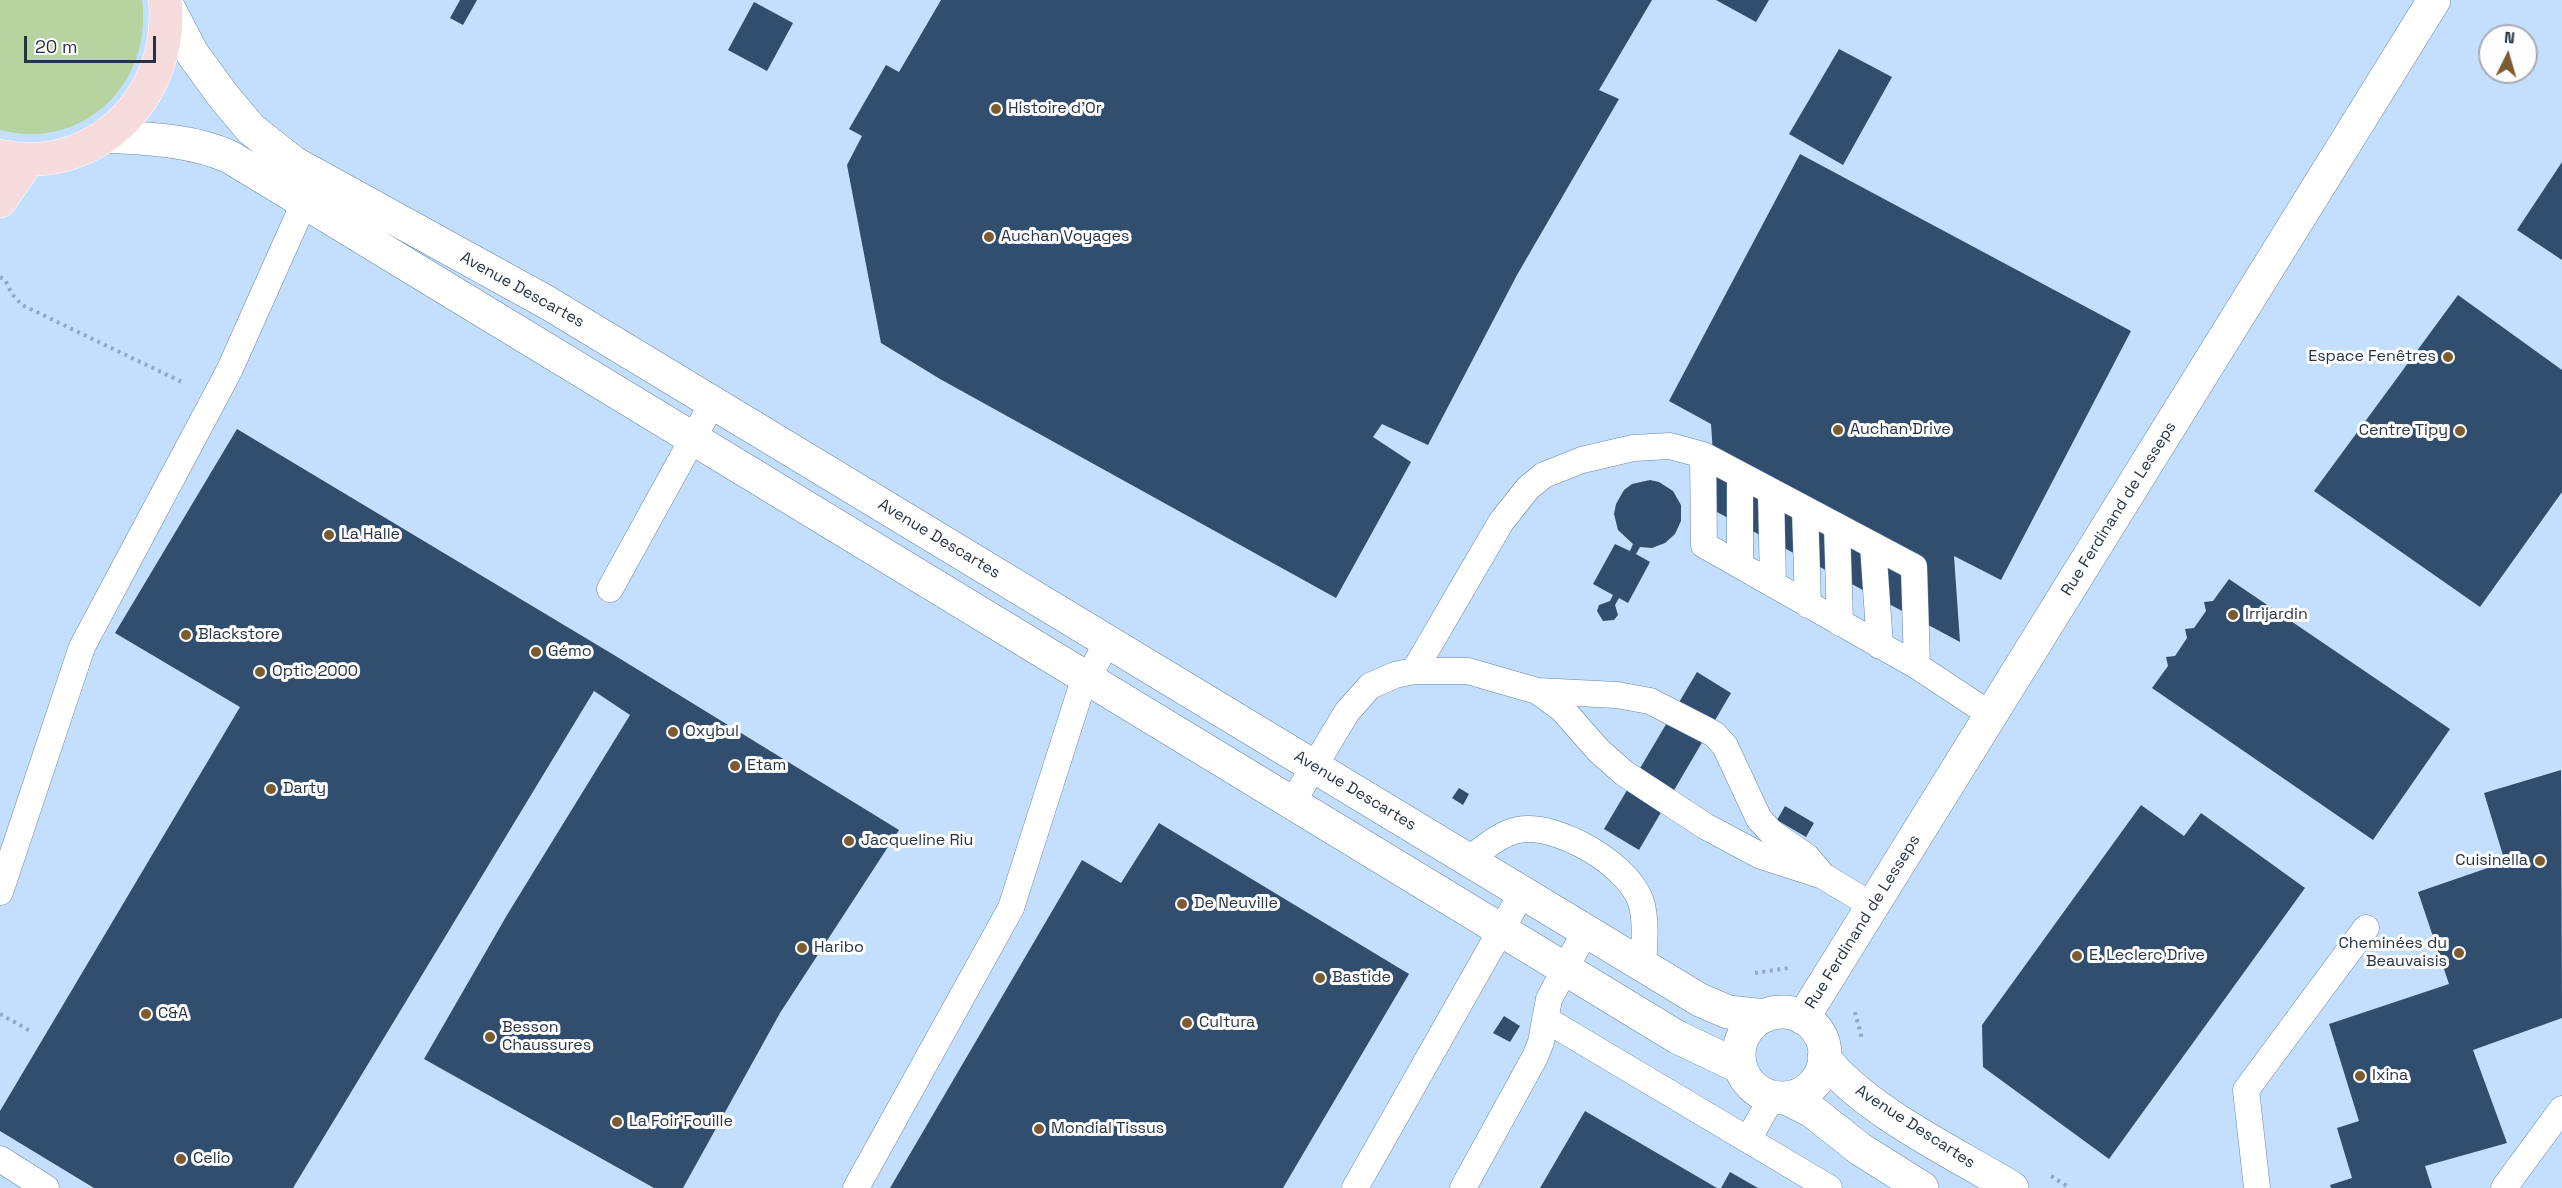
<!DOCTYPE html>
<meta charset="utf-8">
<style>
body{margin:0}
#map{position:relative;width:2562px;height:1188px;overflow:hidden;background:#c4dffe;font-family:"Space Grotesk",sans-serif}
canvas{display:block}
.north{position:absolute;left:2478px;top:24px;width:60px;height:60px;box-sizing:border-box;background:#fdfdfd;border:2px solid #a7acb3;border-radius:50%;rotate:5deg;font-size:16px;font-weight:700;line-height:24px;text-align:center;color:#263343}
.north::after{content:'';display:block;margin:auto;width:21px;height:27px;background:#7b5b30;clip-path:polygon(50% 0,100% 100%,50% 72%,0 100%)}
.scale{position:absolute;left:24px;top:36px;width:132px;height:27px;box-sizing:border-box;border:3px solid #263343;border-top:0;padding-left:8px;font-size:18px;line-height:21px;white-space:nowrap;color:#263343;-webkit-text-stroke:4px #fdfdfd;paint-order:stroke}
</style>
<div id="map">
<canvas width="2562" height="1188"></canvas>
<div class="north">N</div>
<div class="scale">20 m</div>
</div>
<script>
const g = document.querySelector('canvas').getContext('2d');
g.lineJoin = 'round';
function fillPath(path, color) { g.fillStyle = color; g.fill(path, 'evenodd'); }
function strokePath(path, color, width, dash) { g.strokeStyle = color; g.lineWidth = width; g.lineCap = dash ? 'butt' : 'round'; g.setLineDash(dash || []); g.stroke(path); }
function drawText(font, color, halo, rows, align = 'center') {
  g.font = font + ' "Space Grotesk",sans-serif'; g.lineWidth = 6; g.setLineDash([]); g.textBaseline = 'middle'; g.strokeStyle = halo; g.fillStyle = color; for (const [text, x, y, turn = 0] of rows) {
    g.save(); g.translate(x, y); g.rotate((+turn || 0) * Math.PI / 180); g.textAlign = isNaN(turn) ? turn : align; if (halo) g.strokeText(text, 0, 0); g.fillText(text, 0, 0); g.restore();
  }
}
fillPath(new Path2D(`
 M0,0H142C153,83 83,152 0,130Z`), '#b6d3a0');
fillPath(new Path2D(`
 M460,0H477L463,25L450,18Z
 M941,0H1652L1599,90L1619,99L1517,275L1428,445L1382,424L1373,437L1411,462L1336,598L940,379L881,343L847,165L862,136L849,129L886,65L899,72Z
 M1716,0H1769L1756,22Z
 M754,2L793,23L767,71L728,50Z
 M1839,49L1892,77L1843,165L1789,134Z
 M1800,154L2131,331L2001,580L1954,556L1960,642L1717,512L1711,424L1669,401Z
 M2562,162V260L2517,230Z
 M2458,295L2562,370V492L2480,607L2314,491Z
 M237,429L614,655L899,830L780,1013L683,1188H654L424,1059L507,915L630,715L594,691L293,1188H94L0,1131V1111L240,707L115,633Z
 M1650,480L1659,482L1673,491L1681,505V521L1675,534L1665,543L1652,548L1640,547L1636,554L1650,562L1628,603L1619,598L1615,605L1618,615L1614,620L1603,621L1597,611L1599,605L1610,601L1613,595L1593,584L1615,544L1630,551L1633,544L1618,530L1614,514L1616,504L1624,490L1632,484Z
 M2229,579L2450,729L2373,840L2152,688L2168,666L2166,657L2175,656L2187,638L2185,629L2194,628L2206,611L2204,602L2213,601Z
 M1697,672L1731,693L1639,850L1604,829Z
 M2561,770L2562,1018L2473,1050L2507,1143L2425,1166L2432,1188H2331L2330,1185L2352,1178L2337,1128L2359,1121L2329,1024L2449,984L2418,892L2505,862L2484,793Z
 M1459,788L1469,794L1463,805L1452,798Z
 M2141,805L2184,836L2201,813L2305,888L2109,1159L1983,1067L1982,1025Z
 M1785,806L1814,823L1806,837L1777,820Z
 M1159,823L1409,974L1283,1188H890L1082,860L1121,883Z
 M1504,1016L1520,1026L1510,1042L1493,1033Z
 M1585,1111L1717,1188H1540Z
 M1730,1172L1758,1188H1721Z`), '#314e6e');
const service = new Path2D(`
 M1703,455L1704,545L1917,666
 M1771,491L1773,584
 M1805,509L1808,605
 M1837,526L1840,623
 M1873,545L1880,646
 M1740,565V475
 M610,589L713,402
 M1414,671L1501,522L1528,488L1544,475L1582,460L1633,448L1670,446L1703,455L1914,567L1917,666L1991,715
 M1537,691L1617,695L1650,701L1714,734L1725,746L1759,819L1771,832L1807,857L1823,876
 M1292,803L1347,712L1370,686L1395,675L1414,671H1468L1537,691L1562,709L1599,751L1624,773L1705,826L1761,856L1823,876L1873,906
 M1468,860C1483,849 1499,834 1518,830C1557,822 1629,865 1641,902C1647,922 1644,946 1643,966
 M0,892L82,647L229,371L304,203
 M1545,1019L1829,1188
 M1748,1140L1772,1097
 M0,1159L46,1188
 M856,1188L1011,908L1080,692L1108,641
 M1355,1188L1522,893
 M1463,1188L1535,1057L1541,1042L1549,999L1585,932
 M2257,1188L2246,1090L2366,928
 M2504,1188L2562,1109`);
const minor = new Path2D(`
 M165,1L192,53L224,97L251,129L294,163L548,303L1700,1000L1728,1012L1765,1016
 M104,136C147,139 190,139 230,157L1677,1037L1740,1067
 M1739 1055a43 43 0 1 1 86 0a43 43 0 1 1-86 0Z
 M1803,1018L2434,0
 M1824,1058C1867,1112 1953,1152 2012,1188
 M1786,1098L1812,1111L1860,1149L1922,1188`);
const primary = new Path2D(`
 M0,156C97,177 175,94 165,0
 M0,201L29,159`);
strokePath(service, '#6684a8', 27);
strokePath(minor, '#6684a8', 34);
strokePath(primary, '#fff', 34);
strokePath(new Path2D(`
 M0,277L5,280L12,294L22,305L184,383
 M1755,973L1789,968
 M1855,1012L1862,1039
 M0,1014L32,1032
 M2051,1176L2070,1188`), '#91a8c2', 4, [3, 4.5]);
strokePath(service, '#fff', 26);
strokePath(minor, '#fff', 33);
strokePath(primary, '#f7dcde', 33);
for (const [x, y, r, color] of [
 [996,109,6,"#7b5b30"],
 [989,237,6,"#7b5b30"],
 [2448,357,6,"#7b5b30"],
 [1838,430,6,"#7b5b30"],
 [2460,431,6,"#7b5b30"],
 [329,535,6,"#7b5b30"],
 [2233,615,6,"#7b5b30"],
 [186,635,6,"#7b5b30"],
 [536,652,6,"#7b5b30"],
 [260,672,6,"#7b5b30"],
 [673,732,6,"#7b5b30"],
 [735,766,6,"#7b5b30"],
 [271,789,6,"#7b5b30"],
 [849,841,6,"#7b5b30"],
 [2540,861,6,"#7b5b30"],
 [1182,904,6,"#7b5b30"],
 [802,948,6,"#7b5b30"],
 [2459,953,6,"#7b5b30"],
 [2077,956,6,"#7b5b30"],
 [1320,978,6,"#7b5b30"],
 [146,1014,6,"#7b5b30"],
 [1187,1023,6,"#7b5b30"],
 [490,1037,6,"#7b5b30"],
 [2360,1076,6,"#7b5b30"],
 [617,1122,6,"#7b5b30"],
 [1039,1129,6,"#7b5b30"],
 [181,1159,6,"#7b5b30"]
]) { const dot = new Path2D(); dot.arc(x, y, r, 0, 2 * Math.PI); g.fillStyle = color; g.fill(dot); strokePath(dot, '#fdfdfd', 2); }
drawText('16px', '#263343', '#fdfdfd', [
 ["Histoire d'Or",1008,109],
 ["Auchan Voyages",1001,237],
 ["Espace Fenêtres",2436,357,"right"],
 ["Auchan Drive",1850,430],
 ["Centre Tipy",2448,431,"right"],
 ["La Halle",341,535],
 ["Irrijardin",2245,615],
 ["Blackstore",198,635],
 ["Gémo",548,652],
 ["Optic 2000",272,672],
 ["Oxybul",685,732],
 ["Etam",747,766],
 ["Darty",283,789],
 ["Jacqueline Riu",861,841],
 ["Cuisinella",2528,861,"right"],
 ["De Neuville",1194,904],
 ["Cheminées du",2447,944,"right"],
 ["Beauvaisis",2447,962,"right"],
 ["Haribo",814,948],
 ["E. Leclerc Drive",2089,956],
 ["Bastide",1332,978],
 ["C&A",158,1014],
 ["Cultura",1199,1023],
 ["Besson",502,1028],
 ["Chaussures",502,1046],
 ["Ixina",2372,1076],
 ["La Foir'Fouille",629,1122],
 ["Mondial Tissus",1051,1129],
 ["Celio",193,1159]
], 'left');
drawText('16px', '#263343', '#fdfdfd', [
 ["Avenue Descartes",522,290,29],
 ["Rue Ferdinand de Lesseps",2119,509,-58],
 ["Avenue Descartes",939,539,31],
 ["Avenue Descartes",1355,791,31],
 ["Rue Ferdinand de Lesseps",1863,922,-58],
 ["Avenue Descartes",1915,1127,33]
]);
</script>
